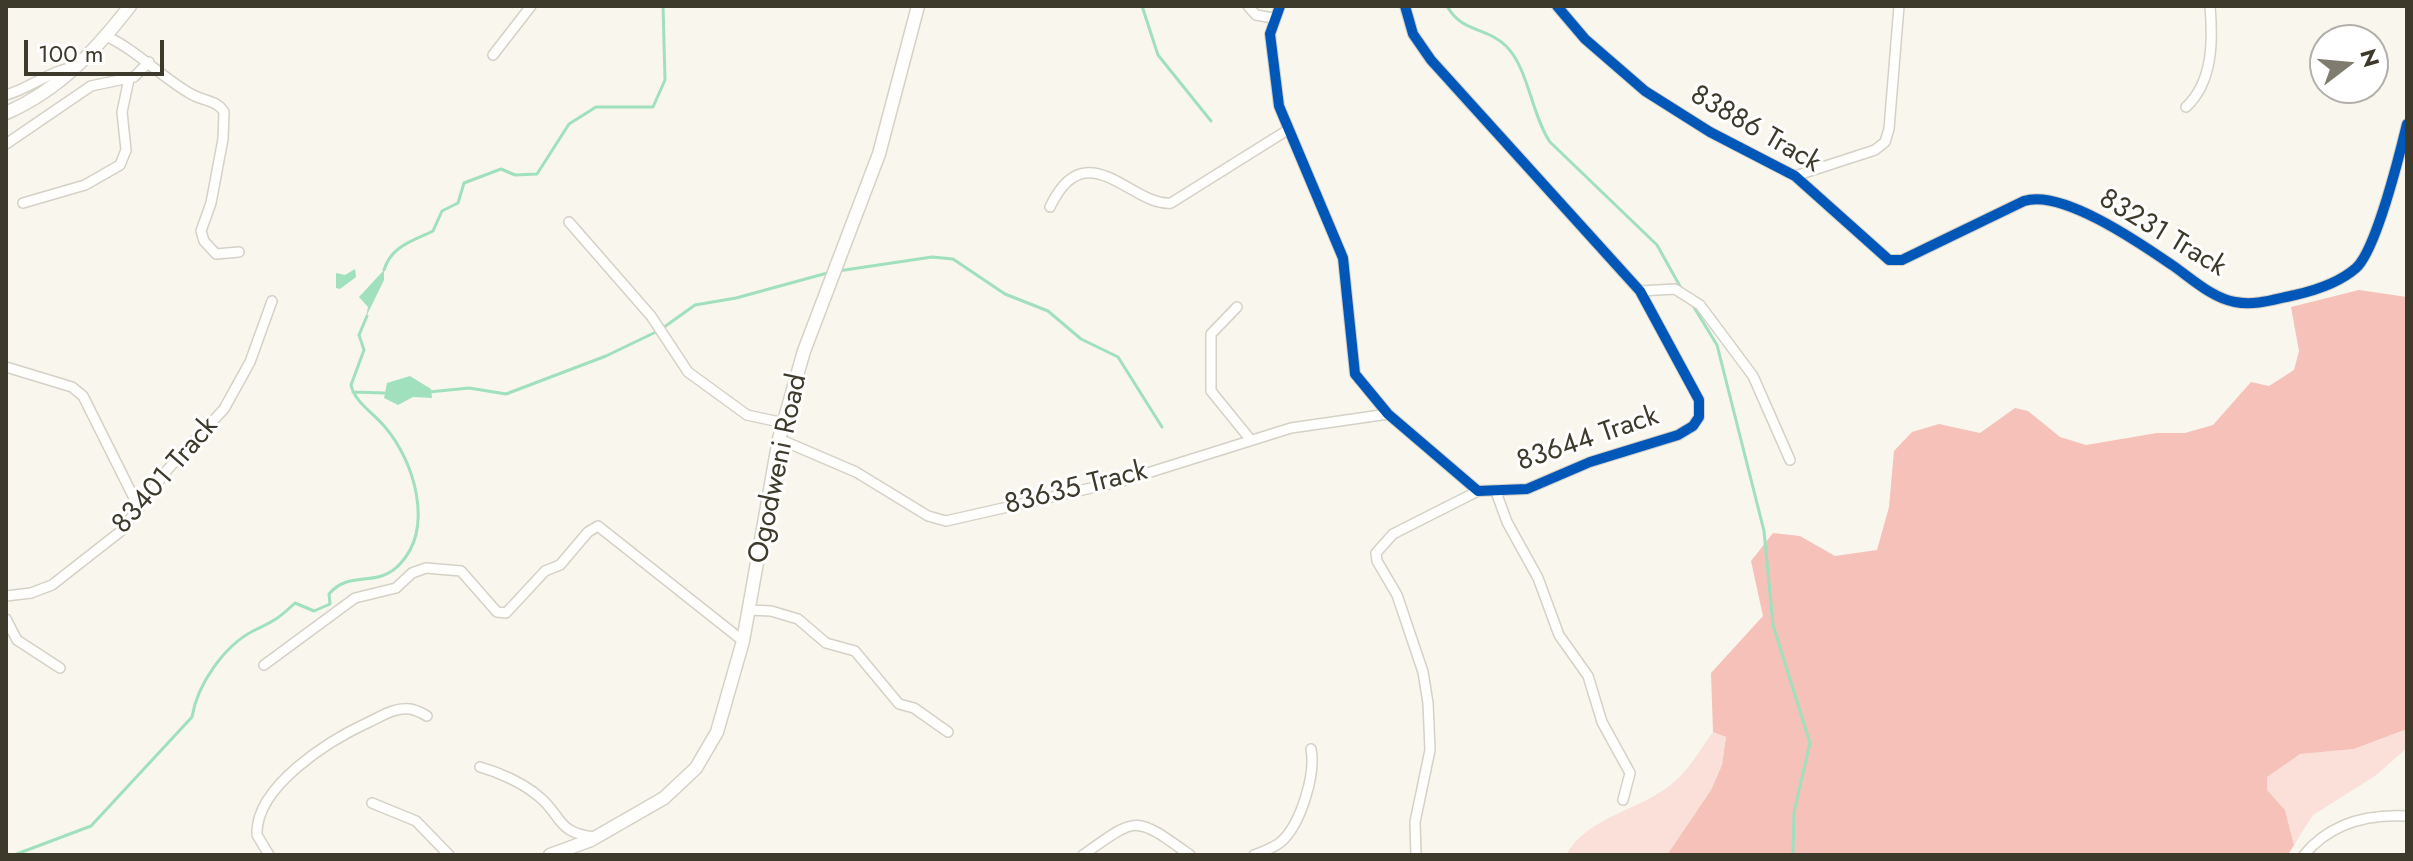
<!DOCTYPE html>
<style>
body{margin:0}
#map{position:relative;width:2413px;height:861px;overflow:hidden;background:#f9f6ee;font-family:Jost,sans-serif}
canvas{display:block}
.frame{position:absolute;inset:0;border:8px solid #3e3a2b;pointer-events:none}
.north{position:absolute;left:2309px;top:24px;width:80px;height:80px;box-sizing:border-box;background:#fff;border:2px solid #b2b0aa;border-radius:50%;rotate:74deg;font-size:22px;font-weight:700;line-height:32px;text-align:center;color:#3e3a2b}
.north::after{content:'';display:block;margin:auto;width:28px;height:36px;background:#7f7c6f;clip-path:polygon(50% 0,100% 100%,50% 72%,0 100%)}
.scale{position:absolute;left:24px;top:40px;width:140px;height:36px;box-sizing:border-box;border:4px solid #3e3a2b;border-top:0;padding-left:10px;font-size:24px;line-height:28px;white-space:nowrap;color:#3e3a2b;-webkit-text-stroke:6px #fff;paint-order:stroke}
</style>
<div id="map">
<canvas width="2413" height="861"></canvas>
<div class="frame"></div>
<div class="north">N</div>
<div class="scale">100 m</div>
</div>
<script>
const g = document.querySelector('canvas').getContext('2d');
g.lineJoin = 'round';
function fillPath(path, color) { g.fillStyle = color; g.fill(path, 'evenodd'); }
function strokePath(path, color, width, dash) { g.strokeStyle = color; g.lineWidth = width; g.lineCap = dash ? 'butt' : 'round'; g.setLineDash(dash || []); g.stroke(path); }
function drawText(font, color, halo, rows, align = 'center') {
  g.font = font + ' Jost,sans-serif'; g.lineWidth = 6; g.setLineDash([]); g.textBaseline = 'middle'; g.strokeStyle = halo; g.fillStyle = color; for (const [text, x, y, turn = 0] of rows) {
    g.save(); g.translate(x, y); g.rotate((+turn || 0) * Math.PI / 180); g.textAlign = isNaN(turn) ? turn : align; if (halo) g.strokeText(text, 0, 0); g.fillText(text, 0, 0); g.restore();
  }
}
fillPath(new Path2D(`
 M2407,729V748L2375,776L2313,815L2294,845L2285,810L2267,790V777L2299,754L2354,749Z
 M1713,732L1726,737L1722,765L1711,790L1667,855H1566C1587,816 1643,810 1674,782C1689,770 1701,748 1713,732Z`), '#fae0d9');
fillPath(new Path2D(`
 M2359,290L2407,297V729L2354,749L2300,754L2267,777V790L2285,810L2294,845L2288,855H1667L1711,790L1722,765L1726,737L1713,732L1711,673L1763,616L1751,561L1773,533L1800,536L1835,556L1877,550L1889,507L1894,451L1912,432L1939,424L1980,433L2015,408L2028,411L2060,437L2086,445L2157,433H2185L2213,425L2251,382L2269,386L2294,370L2299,351L2291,307Z`), '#f5c1b8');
fillPath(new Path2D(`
 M355,269L356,277L340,289L336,288V273L345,275Z
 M384,270V280L366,317L368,307L359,297Z
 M410,376L431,389L432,398L413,397L398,405L384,398L387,383Z`), '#a0e0bc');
strokePath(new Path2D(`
 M1142,6L1158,55L1211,121
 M1447,6C1462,33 1485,26 1506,46C1528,67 1532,116 1550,142L1657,245L1681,288
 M384,270C391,246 413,241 433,231L442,211L458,203L464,183L501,169L515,175L537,174L569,124L596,107H653L665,80L663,6
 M838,271L932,257L953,259L1005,294L1048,311L1081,339L1118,357L1162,427
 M1692,304L1717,345L1764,531L1773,625L1810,743L1794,812L1793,855
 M353,392L385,393
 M429,392L469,388L506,394L606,356L660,330L695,305L736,298L831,272
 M14,855L91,826L192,717C197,685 224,646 253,631C274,621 278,619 295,603L314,611L330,604L329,594C350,569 377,589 400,564C434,528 415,462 385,427C374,413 355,403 351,385L364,350L359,335L367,316`), '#a0e0bc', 3);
const street = new Path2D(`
 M1248,6L1256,15L1273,18
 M1280,6L1270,34L1279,106L1343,258L1355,374L1388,414L1478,491L1527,489L1590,462L1678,435L1693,426L1699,417V400L1640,291L1431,60L1413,34L1405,6
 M1557,6L1585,39L1645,91L1710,132L1795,176L1889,260H1902L2024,201C2062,189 2140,243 2172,265C2191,278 2212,298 2235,302C2256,306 2275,299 2295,295C2317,290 2339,283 2356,268C2376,250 2400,153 2407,124
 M106,36C138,51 161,77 191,94C203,101 217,100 224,112L223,139L211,203L201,231L204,241L216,254L239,252
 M493,55L531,6
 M6,95C31,88 52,69 77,67
 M2186,107C2213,82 2213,41 2210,6
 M6,144L91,86L134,77L149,62
 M1795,176L1875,150L1885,142L1889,129L1899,6
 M23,203L85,185L120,165L126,150L122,112L129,79
 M1050,207C1086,130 1132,207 1171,203L1286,131
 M569,222L651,316L688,372L747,415L784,423
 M1640,291L1675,289L1700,305L1753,376L1790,460
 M1237,307L1211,334V391L1250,439
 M6,367L72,387L83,396L139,508
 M779,439L856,472L928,516L946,521L1122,481L1291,428L1388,414
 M1496,492L1507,522L1538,578L1559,635L1588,676L1602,722L1630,773L1623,800
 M6,596L31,593L52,585L121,531L168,469L224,409L250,362L272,301
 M748,610L771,611L798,619L826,643L855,651L899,704L914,708L948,732
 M6,619L17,640L60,668
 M264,665L355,598L396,588L412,573L426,568L461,571L497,612L506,613L545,571L560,565L588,532L598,526L743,641
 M480,767C498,772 521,782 537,795C563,815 555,833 595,837
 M372,803L416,821L449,855
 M269,855L257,835C255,786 330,740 369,722C382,716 395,707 410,709C416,710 422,713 427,716
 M1083,855C1138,816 1134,815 1190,855
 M1254,855C1264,851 1275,848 1283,840C1301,822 1316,774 1311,749
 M1416,855L1415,822L1430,750L1428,703L1423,672L1397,595L1377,561L1376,553L1393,534L1478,491
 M2304,855C2330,823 2368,814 2407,816`);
const secondary = new Path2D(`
 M6,113C59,90 95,51 130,6
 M550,855L591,840L664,798L696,768L717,732L743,641L779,439L804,351L879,154L918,6`);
strokePath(street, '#d5d1c6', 12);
strokePath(secondary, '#d5d1c6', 15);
strokePath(street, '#fefefc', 9);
strokePath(secondary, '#fefefc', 12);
strokePath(new Path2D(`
 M1280,6L1270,34L1279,106L1343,258L1355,374L1388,414L1478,491L1527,489L1590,462L1678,435L1693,426L1699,417V400L1640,291L1431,60L1413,34L1405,6
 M1557,6L1585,39L1645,91L1710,132L1795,176L1889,260H1902L2024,201C2062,189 2140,243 2172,265C2191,278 2212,298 2235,302C2256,306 2275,299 2295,295C2317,290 2339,283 2356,268C2376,250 2400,153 2407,124`), '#0057b8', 10);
drawText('28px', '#3e3a2b', '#fff', [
 ["83886 Track",1755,130,30],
 ["83231 Track",2162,234,31],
 ["83644 Track",1588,440,-19],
 ["Ogodweni Road",779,469,-78],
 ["83401 Track",166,476,-49],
 ["83635 Track",1076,489,-14]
]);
</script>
